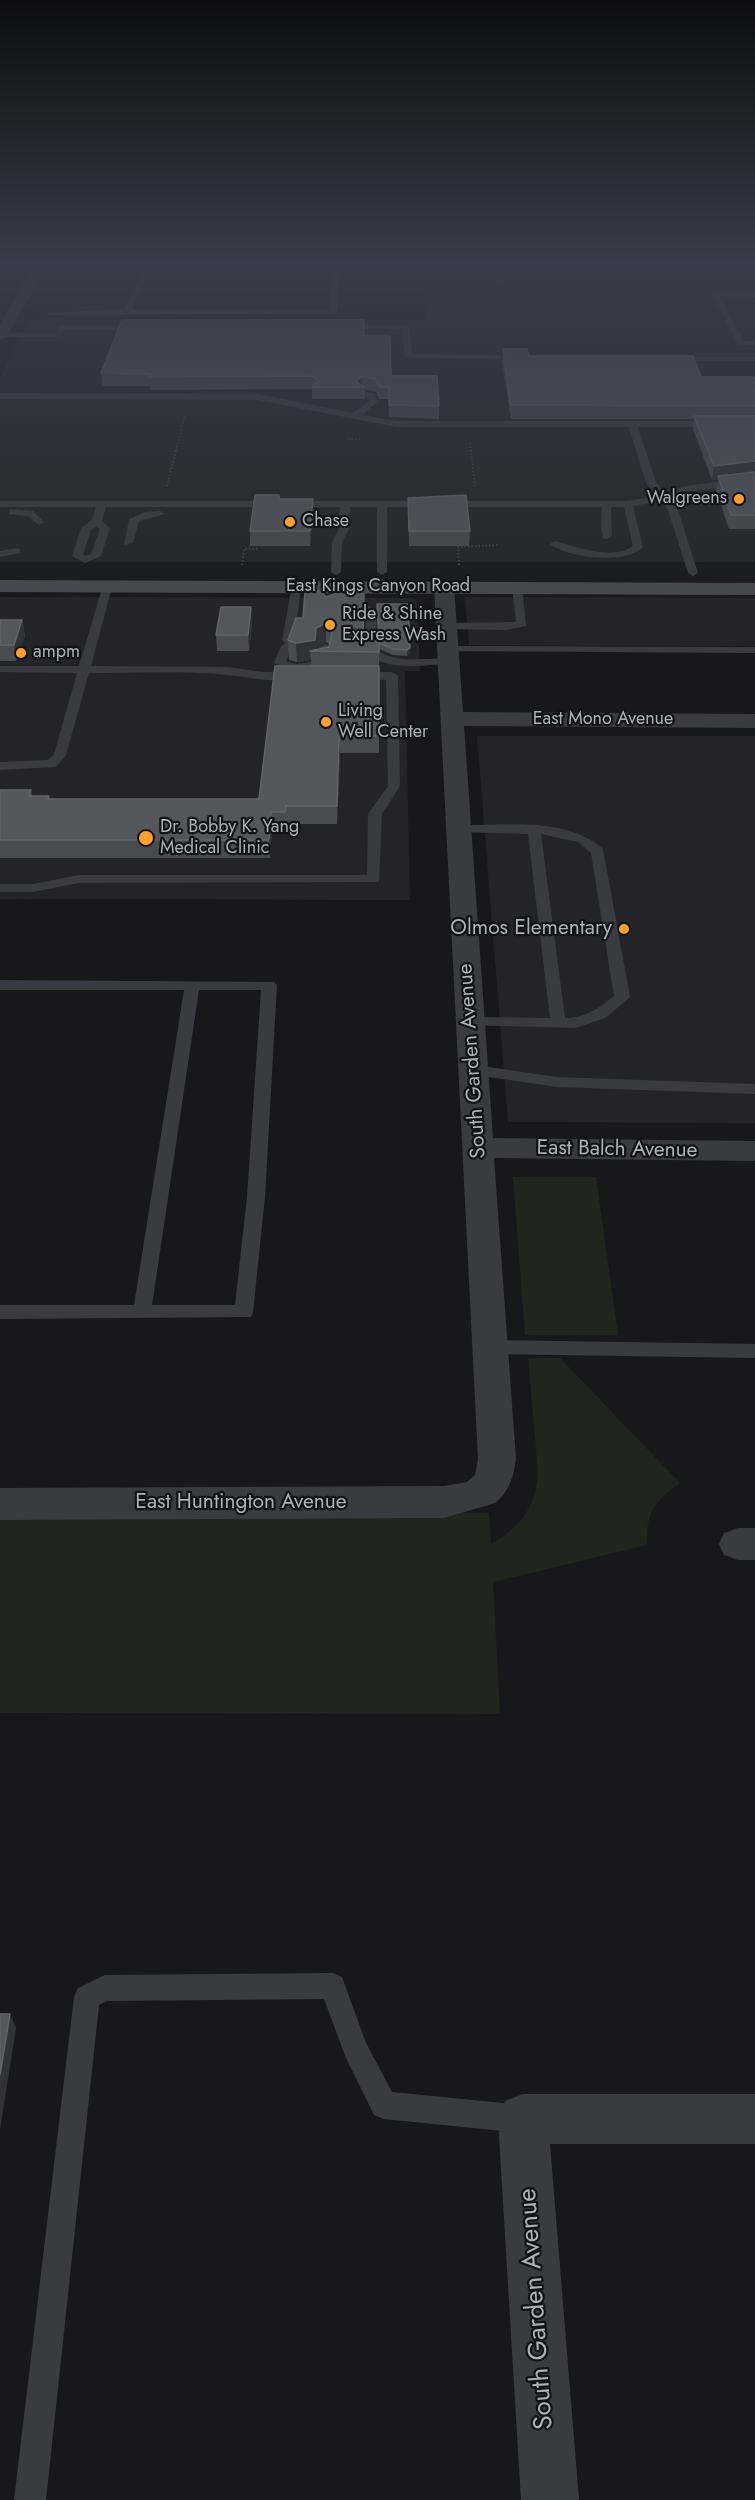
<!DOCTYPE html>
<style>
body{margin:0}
canvas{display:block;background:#18181b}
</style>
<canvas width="755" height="2500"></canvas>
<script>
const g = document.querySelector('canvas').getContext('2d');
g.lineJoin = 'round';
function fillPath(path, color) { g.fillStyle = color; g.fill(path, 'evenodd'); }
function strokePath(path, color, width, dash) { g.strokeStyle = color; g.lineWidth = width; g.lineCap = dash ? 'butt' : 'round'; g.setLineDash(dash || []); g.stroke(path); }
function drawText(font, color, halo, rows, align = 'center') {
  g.font = font + ' Jost,sans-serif'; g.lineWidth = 4.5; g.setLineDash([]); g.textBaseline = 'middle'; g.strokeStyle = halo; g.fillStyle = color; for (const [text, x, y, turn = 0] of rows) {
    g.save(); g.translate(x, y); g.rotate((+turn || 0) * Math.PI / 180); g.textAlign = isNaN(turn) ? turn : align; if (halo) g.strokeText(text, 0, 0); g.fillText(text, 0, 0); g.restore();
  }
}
fillPath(new Path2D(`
 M424,289L755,290V562H0V378L30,320H426Z
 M0,597L410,598L417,601L420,671H405L410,900L0,899Z
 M465,597L755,598V646L469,645Z
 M477,736H755V1123L508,1122Z`), '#242428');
fillPath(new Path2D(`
 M513,1177H596L618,1335H525Z
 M528,1358H560L680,1483C654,1501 646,1513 647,1545L493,1582L500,1714L0,1713V1513H489L491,1544C521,1527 536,1507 538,1472Z`), '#1e261e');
strokePath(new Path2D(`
 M348,439H360
 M470,443L471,451
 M176,451L185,414`), '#3f4247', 1.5, [1.5, 2]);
strokePath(new Path2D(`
 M471,450L475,486
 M167,486L176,450
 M242,565L244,549H257V546
 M459,565L458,547L498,545`), '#3f4247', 2, [1.5, 2]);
fillPath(new Path2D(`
 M144,268H151L132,309L329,310L333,268H340L337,312L333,314L50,315L46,313L124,309Z
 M495,268H502L504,288L497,286Z
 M712,293H755V297H720L744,341H755V345H738Z
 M340,325H409L412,354L627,356L631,358L627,360L408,358L404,356L402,329H337Z
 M59,326H144L148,328L144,330H65L59,337H0L1,333H56Z
 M667,357H755V361H670Z
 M362,391L375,394L377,402L362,415L396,421H755V427H638L656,482L665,493L685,486L755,477V483L687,492L669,498L678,510L698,573L693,576L688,573L668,510L661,501L633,506L643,547C626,565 568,558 550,544L555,541C577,547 612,561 633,546L624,507H611L612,536L607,539L603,538L601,527L602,507H387V572L382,575L377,572V507H350L349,529L342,542L341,572L336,575L331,572L332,542L339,529L340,507H106L102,521L110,528L101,556L85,563L72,556L81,528L92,520L96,507H0V501H628L657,496L646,483L629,427H396L258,400L0,399V393L258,394L353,413L369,401L368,398L358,394ZM96,526L100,529L91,554L86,556L83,555L91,530Z
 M12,509L33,511L44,522L39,525L27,516L9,514V510Z
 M145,512L160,511L165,514L139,521L133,543L124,545L129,519Z
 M16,548L20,549V553L0,557V551Z
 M517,584L522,587L526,626L506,630L446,629L440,626L446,623L516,622L512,587Z
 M103,585L112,587L91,666L228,667L263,672H297L303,676C294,683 269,680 257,679C202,669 145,673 89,673L66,755L56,767L0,770V762L48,760L54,754L77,673L0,672V666H79Z
 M292,585L301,587L294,640L289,643L293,646L286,661L297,664L318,661L319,647L325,644L331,647L328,665L296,671L274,663L281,646L286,643L282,640Z
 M360,602L376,610L377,650C394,664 427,658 448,658L454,661L448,664C423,665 383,672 365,651L366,612L335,605L340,602Z
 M448,646L755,647V653L444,651V647Z
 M354,672H392L398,676L400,786L382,814L379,882L79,883L33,892H0V884H33L79,875H367L368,814L388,786L386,680L350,678L348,676Z
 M459,825C506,826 565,816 603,849L630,997L627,1000L605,1018L576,1028L466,1025L463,1022L471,1017L550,1018L528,834L454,832V826ZM541,834L578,842L591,853L614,996C599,1008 586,1018 565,1018Z
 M0,980L274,982L277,985L265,1197L253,1312L251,1317L0,1319V1305H134L184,990H0ZM199,990H261L247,1197L235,1305H152Z
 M474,1065L557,1077L755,1084V1094L557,1087L468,1074L466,1070Z
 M491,1340L755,1344V1358L491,1354L484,1352L481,1347L484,1342Z
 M333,1973L342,1977L366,2043L392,2092L523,2105L533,2109L537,2119L533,2129L523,2133L384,2119L374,2115L346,2058L324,1999L107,2001L99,2005L46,2500H14L74,1997L78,1988L105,1975Z`), '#393b40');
fillPath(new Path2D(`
 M33,268H46L7,336L0,340V324Z
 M444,581L454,587L463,712L755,714V728L464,726L493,1138L755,1141V1161L494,1158L516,1459C514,1476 509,1492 495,1503L444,1518L0,1520V1488L444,1486L467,1482L475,1475L478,1459L434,587Z
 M738,1528H755V1560H738L724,1555L719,1544L724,1533Z
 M523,2094H755V2144H550L579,2500H521L498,2119L505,2101Z`), '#393b40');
fillPath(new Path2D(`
 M0,580L755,583V595L0,592Z`), '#474a50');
fillPath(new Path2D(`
 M503,349L529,356L701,377H755V529H729L716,490L718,480H712L693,429L694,419H511L502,361Z
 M101,373L391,376L439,406V419L389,417V399H379L376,392L365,389V399H312V389L150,390V386H102Z
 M279,495V499H313V513L310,546H250V531Z
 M408,498L470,531L469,546H409Z
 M326,597L364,613L363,632L379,644V753H340L337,824H286V829H272L270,858H0V790H31L32,796L49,799H259L311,666V660L297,662L289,660L288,640L303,618ZM326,642L330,645L329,647L317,650V647Z
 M377,604L410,653L407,656L393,655L379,649Z
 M0,620H22L25,636L16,661H0Z
 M252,623L249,651H217L216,635Z`), '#494b50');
fillPath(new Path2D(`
 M362,376V387L356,382Z
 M755,461V475L718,476V480H712L714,466Z
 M313,499V513L310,546V531Z
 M251,607L252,623L249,651L248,635Z
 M22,620L25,636L16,661L14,645Z
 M326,623V642L317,647L316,651H310L311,660L297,662L296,643L316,628Z
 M410,648V653L407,656V650Z
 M339,736L340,753L337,824V806Z
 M271,812L272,829L270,858L269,840Z
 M10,2014L16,2028L0,2130V2075Z`), '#313236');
const building = new Path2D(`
 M122,320H364V336H390L391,376H437L439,406L389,405V387H379L375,379L362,376L356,382L365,387H312L319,381L313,376L149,377L150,374L101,373Z
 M503,349H527L529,356H693L701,377H755V406L511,405Z
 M694,416H755V461L714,466Z
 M755,472V515H731L718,476Z
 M255,495H279V499H313L310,531H250Z
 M466,495L470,531H409L408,498Z
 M305,591H321L326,597L343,591L364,594L363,632L379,644V652L310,651L329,647L333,628L326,623L316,628L315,640L296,643L288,640L296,618H303Z
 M377,604H408L410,648L407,650L393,649L379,643Z
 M221,607H251L248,635H216Z
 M0,620H22L14,645H0Z
 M275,666H379V736H339L337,806H286L285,812H271L269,840H0V790H31L29,796H49L48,799H259Z
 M0,2014H10L0,2075Z`);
fillPath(building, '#54565c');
strokePath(building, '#61646a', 1.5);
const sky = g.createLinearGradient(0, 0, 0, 618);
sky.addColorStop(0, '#0d0d0f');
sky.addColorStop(0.43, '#373d4a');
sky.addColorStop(1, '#373d4a00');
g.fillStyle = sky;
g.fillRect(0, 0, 755, 618);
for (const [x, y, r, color] of [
 [739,499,6,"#fba030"],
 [290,522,6,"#fba030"],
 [330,625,6,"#fba030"],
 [21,653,6,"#fba030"],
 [326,722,6,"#fba030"],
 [146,838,8,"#fba030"],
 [624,929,6,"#fba030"]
]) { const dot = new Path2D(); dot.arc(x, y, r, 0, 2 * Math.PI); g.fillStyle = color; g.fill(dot); strokePath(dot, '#131316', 2); }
drawText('18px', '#aab1bb', '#131316', [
 ["Walgreens",727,499,"right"],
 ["Chase",302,522],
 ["Ride & Shine",342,615],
 ["Express Wash",342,636],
 ["ampm",33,653],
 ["Living",338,712],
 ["Well Center",338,733],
 ["Dr. Bobby K. Yang",160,828],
 ["Medical Clinic",160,849]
], 'left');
drawText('18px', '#aab1bb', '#131316', [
 ["East Kings Canyon Road",378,587],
 ["East Mono Avenue",603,720]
]);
drawText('21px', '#aab1bb', '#131316', [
 ["Olmos Elementary",612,929]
], 'right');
drawText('21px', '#aab1bb', '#131316', [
 ["South Garden Avenue",473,1061,-94],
 ["East Balch Avenue",617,1150,1],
 ["East Huntington Avenue",241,1503]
]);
drawText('26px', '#aab1bb', '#131316', [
 ["South Garden Avenue",537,2309,-94]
]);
</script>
